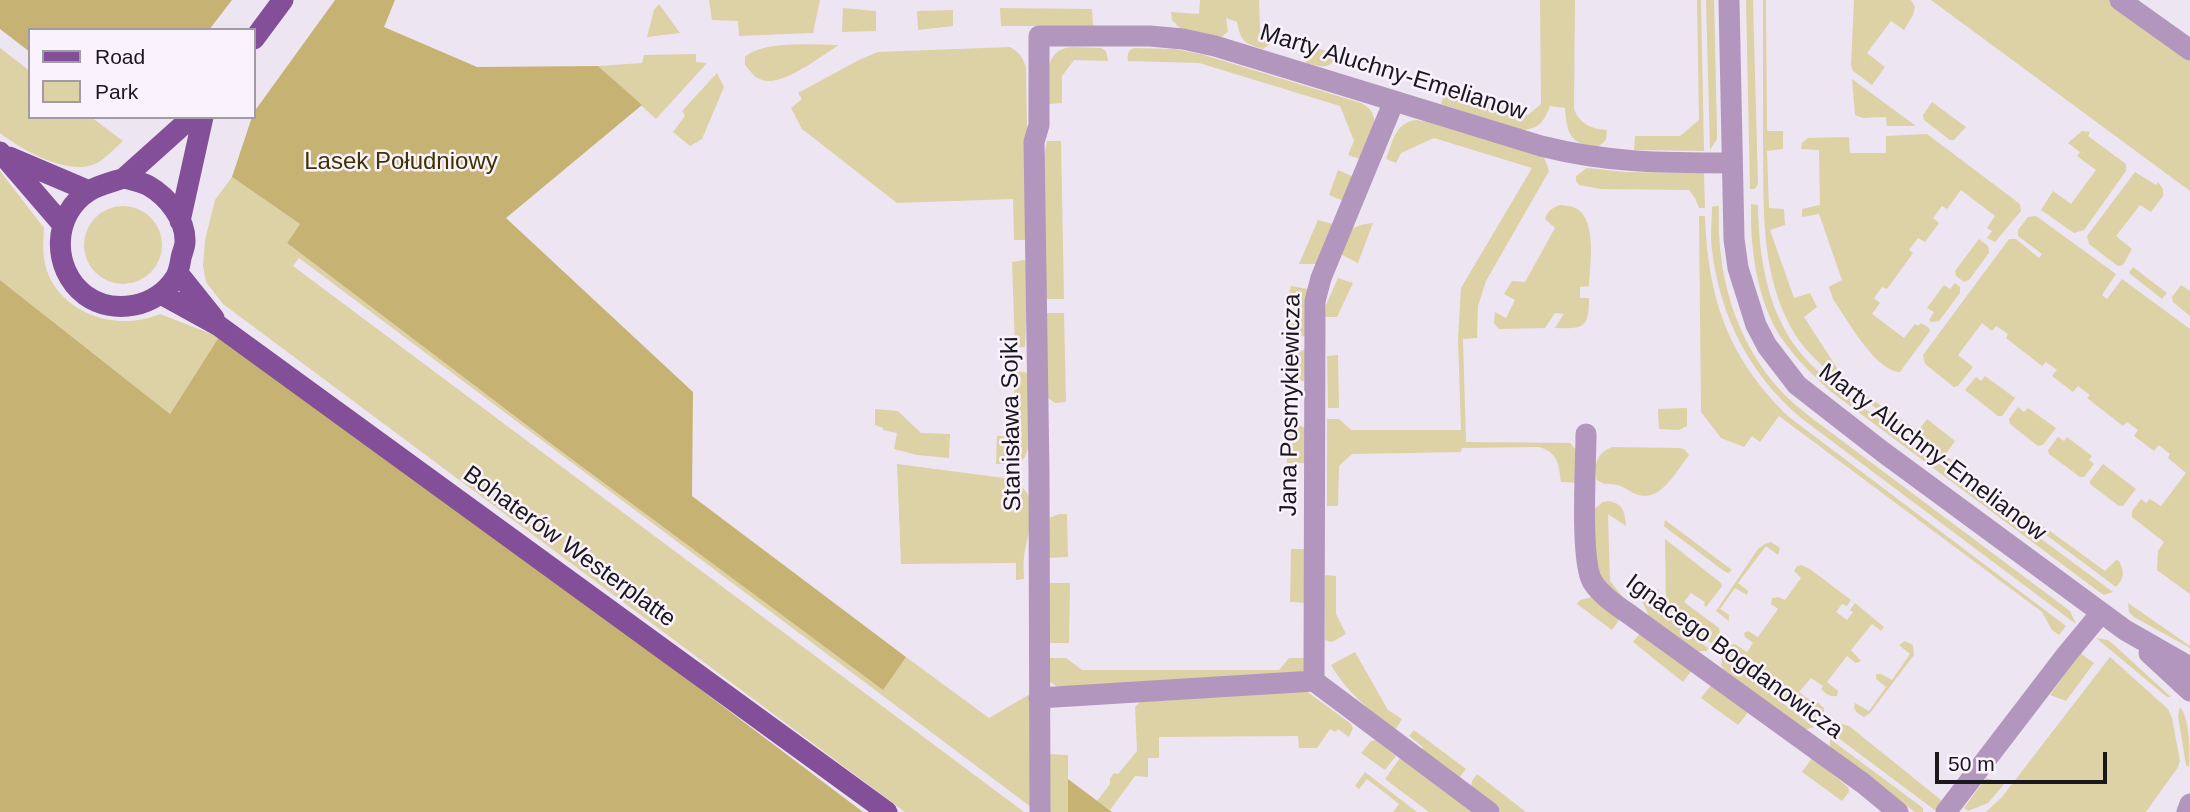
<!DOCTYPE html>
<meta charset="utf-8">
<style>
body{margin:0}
#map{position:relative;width:2190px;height:812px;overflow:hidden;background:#eee5f2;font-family:Arial,sans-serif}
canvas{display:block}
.legend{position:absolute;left:28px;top:28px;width:228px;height:91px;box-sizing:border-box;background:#faf3fd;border:2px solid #a19ba3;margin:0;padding:9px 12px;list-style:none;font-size:21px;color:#1b181d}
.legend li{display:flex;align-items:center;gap:14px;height:35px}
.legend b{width:35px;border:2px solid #a19ba3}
.scale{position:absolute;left:1935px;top:752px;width:172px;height:32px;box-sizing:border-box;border:4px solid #1b181d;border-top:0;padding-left:9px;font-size:21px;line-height:24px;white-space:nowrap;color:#1b181d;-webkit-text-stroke:5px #faf3fd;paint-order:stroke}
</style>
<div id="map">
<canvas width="2190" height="812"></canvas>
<ul class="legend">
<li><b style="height:9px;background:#834f98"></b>Road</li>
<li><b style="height:19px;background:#ddd1a6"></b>Park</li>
</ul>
<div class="scale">50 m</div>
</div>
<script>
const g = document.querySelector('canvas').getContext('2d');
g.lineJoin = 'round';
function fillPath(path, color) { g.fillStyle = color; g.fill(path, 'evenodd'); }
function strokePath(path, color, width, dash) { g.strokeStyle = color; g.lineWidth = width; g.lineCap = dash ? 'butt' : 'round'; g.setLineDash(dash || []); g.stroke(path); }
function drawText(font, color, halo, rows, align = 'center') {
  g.font = font + ' Arial,sans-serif'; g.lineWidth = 5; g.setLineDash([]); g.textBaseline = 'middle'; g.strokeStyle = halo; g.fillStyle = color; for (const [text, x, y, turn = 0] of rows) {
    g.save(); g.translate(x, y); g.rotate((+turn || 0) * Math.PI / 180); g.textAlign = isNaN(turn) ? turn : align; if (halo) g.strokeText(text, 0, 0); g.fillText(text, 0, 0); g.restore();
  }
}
fillPath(new Path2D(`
 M709,0H820L813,33L739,36L738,21L712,20Z
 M1200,0H1259L1260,29L1271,34L1270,44L1263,49C1244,43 1241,42 1237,22L1226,18L1228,31L1222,37L1180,28L1172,20L1171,12L1199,14Z
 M1540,0H1575L1574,109C1580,124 1591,129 1607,130L1606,140L1598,147C1570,144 1567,135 1565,108L1550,106C1544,122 1539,129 1522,130L1441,104L1446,89L1528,115L1541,104Z
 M1697,0H1701L1704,151L1634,150L1635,136H1680L1699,120Z
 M1706,0H1714L1717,131V139L1710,150Z
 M1746,0H1753L1758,184L1755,189H1750Z
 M1763,0H1766L1767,131H1783V149L1767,151L1769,208L1784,209L1785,225L1770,230L1794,298L1810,293L1817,307L1804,317L1839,371L1853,386L1918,431L1927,419L1955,441L1945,455L2105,571L2116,560L2119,561C2125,572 2124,578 2116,587L1849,388C1830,373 1809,356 1796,336C1759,277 1764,205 1763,139C1763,92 1763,46 1763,0Z
 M1854,0H1911L1915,7L1913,15L1904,30L1891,21L1867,53L1885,67L1872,85L1853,71L1851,65Z
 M1931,0H2112L2190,56V191Z
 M659,4L680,33L647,37L654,10Z
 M843,8L876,11V31L842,32Z
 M1000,8L1092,9L1093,26H1001Z
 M953,10V26L918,30L917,11Z
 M839,45C822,55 783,87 762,80C755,78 750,71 745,65V57C764,40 814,45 839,45Z
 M1307,46L1336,53C1332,71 1321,67 1306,63Z
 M1010,47C1020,53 1023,57 1026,68L1029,240H1014L1013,199L897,203L802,129L791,108L802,99L798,93L859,60L878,52Z
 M1072,47L1101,48L1106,51L1108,61L1074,60L1062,76V103L1049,104C1049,80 1041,50 1072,47Z
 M0,48L30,71V117H91L123,141C115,148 106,158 97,163C69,177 22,150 0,133Z
 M1134,48L1174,49L1201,54L1361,103C1386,116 1370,139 1363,160L1348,155L1354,141L1340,106L1199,63L1128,61C1127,55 1128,50 1134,48Z
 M696,54V62L707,63L656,119L598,66L642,63L644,55Z
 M717,73L724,87L702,139L690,146L673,132L685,116L682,111Z
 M1852,79L1916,126H1887L1886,117L1863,118L1855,115Z
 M1932,102L1966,127L1954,140H1950L1924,120L1923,115Z
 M1417,120L1427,122L1544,157L1549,171L1486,281L1478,306L1477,338L1463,339L1466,442L1570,443L1577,451L1579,483L1561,482C1559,465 1558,452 1539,447L1462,448L1461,452L1352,454L1339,466L1338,506H1327V419H1339L1351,430H1461L1458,339L1461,288L1532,168L1434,138L1401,153L1396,163L1386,159C1393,141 1395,122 1417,120Z
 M2082,131L2090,132L2088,136L2126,164V171L2084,230L2074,233L2041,210L2053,191L2071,204L2096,170L2077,156L2080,152L2068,143Z
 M1927,134L2020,204L2021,211L1995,242L1987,238L1992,231L1987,228L1995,216L1961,190L1947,209L1942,206L1933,218L1939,223L1925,242L1918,238L1909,250L1913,253L1887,289L1882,287L1874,298L1880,303L1872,314L1904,338L1915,324L1918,326L1921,323L1929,328L1930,331L1900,372C1875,371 1847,319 1833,299L1829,287L1830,286L1842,280L1819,214L1802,217V209L1820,205L1819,150L1801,149L1802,143L1808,138L1849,137L1850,153H1886V136Z
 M1047,141H1061L1064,299H1044L1041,173Z
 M1587,168L1625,172L1704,173L1705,208H1699L1695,198L1689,190L1601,189L1579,185L1576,181V176Z
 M1338,170L1354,177L1344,201L1329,195Z
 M0,171L44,228C43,244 42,261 49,276C68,317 120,331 160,314L219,337L170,414L0,280Z
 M2135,172L2156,185L2158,182L2163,189V196L2151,212L2140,205L2116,236L2132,249L2123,265L2118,266L2089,244L2087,236Z
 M232,177L300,224L287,243L558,449L882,689L906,657L989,718L1030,694L1031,807L299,258L293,266L1024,812H905L223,304L206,282L203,266L205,240L215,200Z
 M1751,204L1758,205V207C1759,260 1768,317 1805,358C1818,373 1834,384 1849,397L2113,592L2104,595L2098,591L1830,391C1813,375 1796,359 1782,339C1757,301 1750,249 1751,204Z
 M1561,205C1566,206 1573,206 1577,209C1597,221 1590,266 1589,286L1580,287V298H1589C1589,328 1584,329 1555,328L1564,314L1555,313L1545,328L1499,329L1494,323L1495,312L1506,318L1515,300L1504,294L1512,281L1525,282L1555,228L1545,219C1547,211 1553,207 1561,205Z
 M84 245a39 39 0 1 1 78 0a39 39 0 1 1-78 0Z
 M1715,206H1719C1716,273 1735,341 1781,391C1789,400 1800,408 1809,416L2070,611L2076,624L1801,418C1750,375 1720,317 1712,250C1710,236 1712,221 1712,207Z
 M1699,216H1705C1708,299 1728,358 1789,417L2066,626L2059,635L2052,630L2042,612L1779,416L1760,442L1752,436L1744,447L1721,438L1701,412Z
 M2036,216L2116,274L2102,295L2107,299L2122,279L2190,329V594L2157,570L2158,551L2164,542L2132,517V511L2141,499L2146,503L2150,499L2161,506L2186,473L2168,458L2170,454L2159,445L2154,451L2134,436L2138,430L2127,422L2123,426L2087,398L2090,395L2078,386L2073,392L2052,376L2057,370L2046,362L2042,366L2006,338L2008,334L1996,326L1992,331L1982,323L1958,355L1973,367L1958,386L1954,387L1925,364L1923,355L2009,239H2016L2039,258L2042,254L2018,236V230L2028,217Z
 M1318,220L1336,225L1321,264H1299Z
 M1373,223L1358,263L1342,255C1349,232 1347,226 1373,223Z
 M1979,239L1988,246L1989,253L1969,280L1964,282L1956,276L1955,271Z
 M1024,260L1029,263L1025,347H1015L1012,262Z
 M2133,267L2167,293L2162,299L2129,273Z
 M1338,278L1353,283L1337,317H1325L1326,305Z
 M1955,283L1960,287V293L1939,321L1931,322L1929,320L1934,312L1927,308L1944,285L1950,289Z
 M2181,285L2190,291V316L2173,302L2172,297Z
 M1291,286L1308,289L1305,336L1287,337L1288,299Z
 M1046,313H1064L1066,402L1055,403L1044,395Z
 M1287,348L1307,351L1304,381H1287Z
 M1338,355L1339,408H1328L1327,356Z
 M1014,372H1026L1031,384L1030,443L1025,457L1020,463L996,464L997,436H1015Z
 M1985,376L2015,398L2002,416H1998L1965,390L1976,377L1981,381Z
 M2018,407L2024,412L2028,408L2056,428L2043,445L2038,446L2010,424L2009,419Z
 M1687,408V426L1679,430L1659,429L1658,409Z
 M875,409L898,411L921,433L950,434L949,458L917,455L894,449L897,433L883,430V428L875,425Z
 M1287,424L1301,426L1308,429L1309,463H1287Z
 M2058,437L2064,441L2067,437L2092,456L2089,460L2094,464L2084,477H2080L2049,454L2048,450Z
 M1612,447L1679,448L1684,449L1689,455C1677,470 1662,501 1639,495C1631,493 1625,487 1618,485C1609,483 1605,486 1597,480C1593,465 1597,453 1612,447Z
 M897,464L1004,478C1012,481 1022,485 1027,493C1038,512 1026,538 1024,557C1023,565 1024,572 1024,579L1016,580V563L901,564Z
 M2103,464L2136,489L2123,506H2119L2090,484V481Z
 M1609,501C1624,504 1625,513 1626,526L1608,514L1610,581L1626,601L1615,596L1595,568L1594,509L1603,502Z
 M1059,514H1067L1068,557L1046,558L1047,519Z
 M1665,520L1732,570L1728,573L1724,571L1669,530L1664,526Z
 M1665,539L1721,583L1722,586L1706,607L1704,605L1705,602L1691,593L1684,602L1719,628L1720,632L1712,644L1666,608Z
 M1771,542L1780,548L1778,555L1766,546L1738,583L1748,591L1747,595L1735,588L1720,609L1729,615V621L1716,611L1758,549L1765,544Z
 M1291,549H1309V603L1290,602Z
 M1801,565L1810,569L1851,600L1847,606L1842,604L1836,612L1847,620L1853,612L1850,610L1855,603L1884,627L1881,631L1872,624L1851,650L1861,661L1856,663L1847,656L1827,682L1838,691L1837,696C1830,697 1826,694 1821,689L1823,686L1811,678L1799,692L1812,702L1815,700L1824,708V716L1818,723L1725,652L1729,645L1735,644L1747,652L1753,643L1745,637L1744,633L1748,631L1758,637L1778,609L1771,604L1772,598L1778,597L1785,600L1801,578L1794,571L1797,566Z
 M1325,575L1336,576V614L1346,634L1332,642L1325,640Z
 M1047,583H1070L1069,643H1046Z
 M1658,589L1660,610L1709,649L1706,651H1698L1649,616L1641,599Z
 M1596,596L1619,620L1612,630L1577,604L1580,600Z
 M2128,603L2190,646V648L2134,617L2129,612Z
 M1641,632L1692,670L1683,682L1633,642Z
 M2096,638L2108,640L2113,644L2171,697H2167Z
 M1905,641L1913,645L1914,655L1870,713L1864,717L1856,712L1854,707L1855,703L1869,711L1886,687L1876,679V674H1881L1892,680L1910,654L1899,645Z
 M1355,652L1388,710L1402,719L1395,730C1370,710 1347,693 1331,665Z
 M2080,653L2094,663L2066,701L2050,695Z
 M1722,657L1814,727L1804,730L1799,728L1724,670L1721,665Z
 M2110,657L2168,709L2172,718L2180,761L2178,767L2146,812H1986L2002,797Z
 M1049,658H1066L1082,670H1279L1289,658H1307L1303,674L1065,687L1056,686L1050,682Z
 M1712,684L1749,711L1738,725L1701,698Z
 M1306,691L1350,723L1353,728L1349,737L1338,729L1335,732L1330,729L1317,748H1299L1298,736L1159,737V758H1148V777L1135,776L1110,810L1097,801L1110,784V779L1114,773L1118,774L1137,751L1135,707L1140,702Z
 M2180,707C2190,719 2190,751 2189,767L2186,765L2178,716Z
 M1842,724L1849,726L1941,800L1943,803L1936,811L1833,734Z
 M1414,730L1466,769L1459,778L1421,750L1423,747L1409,736Z
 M1830,739L1923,808V812H1915L1830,750Z
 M1376,740L1396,756L1385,770L1361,753L1371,741Z
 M1048,754L1068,755V812H1049Z
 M1400,758L1472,812H1429L1385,779Z
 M1812,758L1848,787L1849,792L1842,801L1802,772Z
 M1365,772L1417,812H1393L1399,804L1367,779L1359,789L1355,786Z
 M1477,774L1526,812H1501L1471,789L1472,781Z
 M1986,778L2005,783L1988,803L1968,811L1964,808Z`), '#ddd1a6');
fillPath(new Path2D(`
 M0,0H232L209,30H30V52L0,29Z
 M335,0H395L384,27L477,67L598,66L642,105L506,218L693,392L692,496L906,657L883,690L558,449L287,243L300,224L232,177L252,117H254V112Z
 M0,280L170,414L219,337L598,612L863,812H0Z
 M1068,779L1112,812H1068Z`), '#c6b373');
strokePath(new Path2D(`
 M1729,0L1734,239L1738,268L1756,325L1767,346L1797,385L1883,452L2125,630L2190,667
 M2120,0L2190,50
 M1394,101L1321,278L1315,301L1314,681L1489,812
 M1586,434C1586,464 1580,558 1592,581C1601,596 1619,607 1633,617L1864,784L1898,812
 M2149,653L2190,691
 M1039,698L1314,681
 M1040,812L1039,473L1034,142L1039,125V36H1150L1183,39L1215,46L1541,146C1608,163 1663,163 1732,163
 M1946,812L2067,654L2101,613
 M2187,812L2190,804`), '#b296be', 21);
strokePath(new Path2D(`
 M254,39L283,0
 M0,152L62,224
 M9,157L89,191
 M124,178C132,180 142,182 149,186C168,197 186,220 185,242C185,247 182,253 181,258C180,265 179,272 175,278C156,307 114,316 85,295C51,269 52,214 89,191C99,185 113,182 124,178Z
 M124,178L192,117
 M180,221L203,117
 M178,273L214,318
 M161,294L219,326L887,812`), '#834f98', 21);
drawText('24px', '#1b181d', '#faf3fd', [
 ["Marty Aluchny-Emelianow",1393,73,17],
 ["Jana Posmykiewicza",1291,405,-89],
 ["Stanisława Sojki",1012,424,-91],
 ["Marty Aluchny-Emelianow",1932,453,37],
 ["Bohaterów Westerplatte",569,547,36],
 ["Ignacego Bogdanowicza",1734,657,36]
]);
drawText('24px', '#413300', '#faf3fd', [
 ["Lasek Południowy",401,162]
]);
</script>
